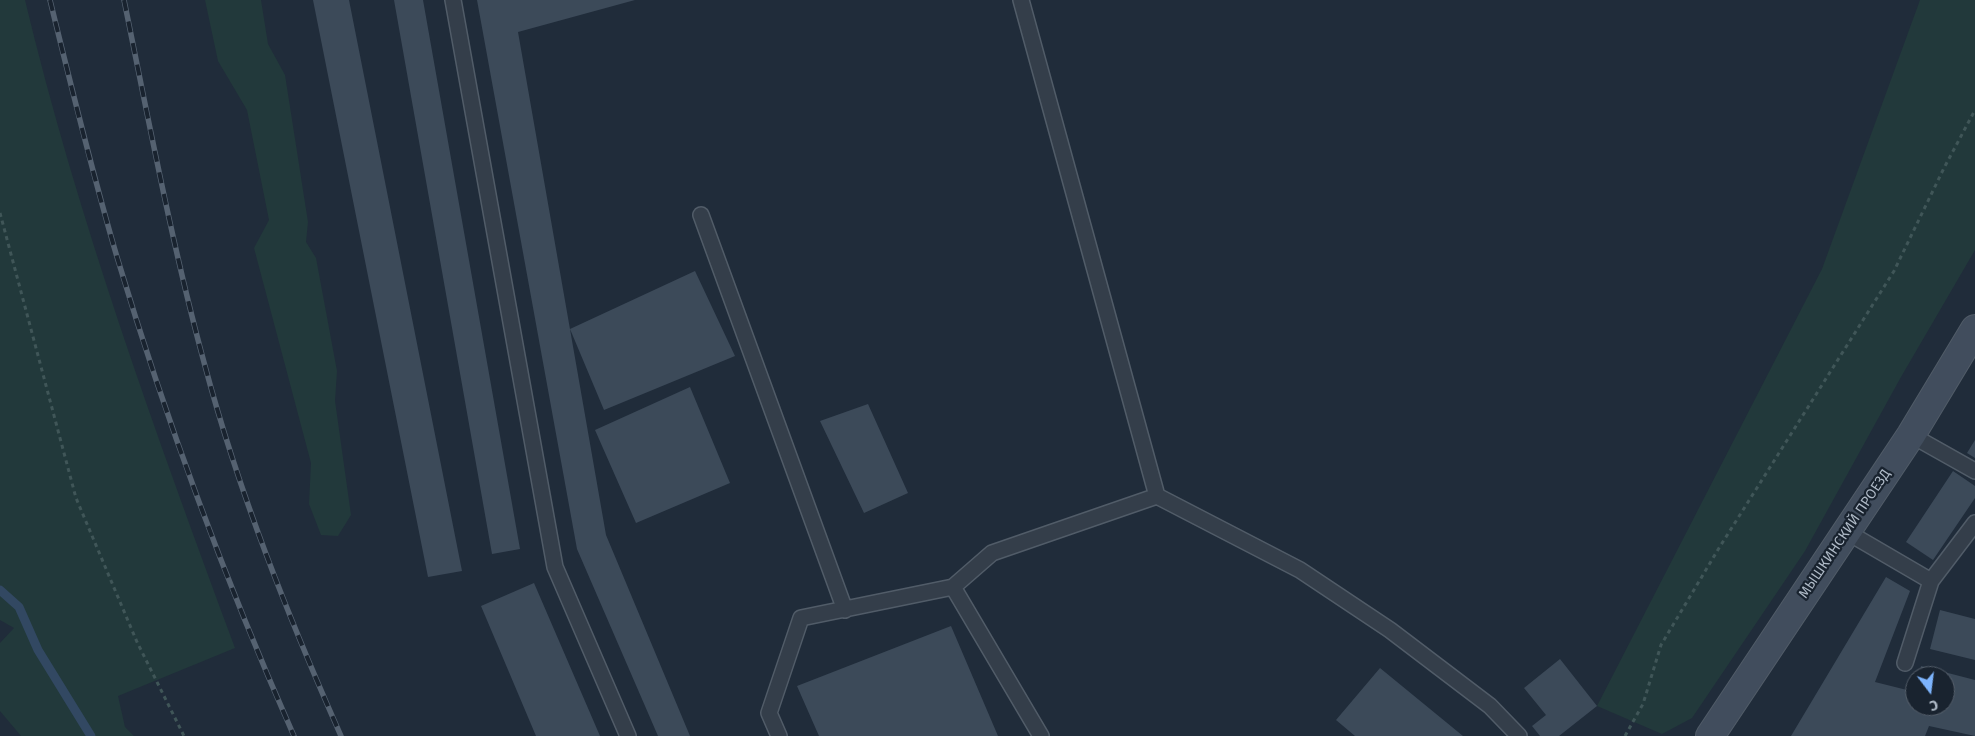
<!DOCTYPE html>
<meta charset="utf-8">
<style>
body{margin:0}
#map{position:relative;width:1975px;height:736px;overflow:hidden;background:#202c3a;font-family:"Fira Sans",sans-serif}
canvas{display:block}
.north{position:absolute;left:1905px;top:666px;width:50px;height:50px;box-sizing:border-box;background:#19232f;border:1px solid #555f6b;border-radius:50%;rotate:165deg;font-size:14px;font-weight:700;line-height:20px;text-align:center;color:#aeb9c6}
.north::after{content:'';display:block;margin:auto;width:18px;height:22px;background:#7db4fd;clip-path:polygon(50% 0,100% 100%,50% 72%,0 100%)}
</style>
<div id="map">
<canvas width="1975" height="736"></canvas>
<div class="north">С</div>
</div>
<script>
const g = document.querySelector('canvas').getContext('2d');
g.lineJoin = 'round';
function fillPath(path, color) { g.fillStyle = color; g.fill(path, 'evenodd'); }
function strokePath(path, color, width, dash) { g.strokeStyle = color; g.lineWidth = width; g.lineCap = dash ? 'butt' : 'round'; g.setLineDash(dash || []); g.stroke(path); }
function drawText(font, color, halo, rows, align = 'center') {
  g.font = font + ' "Fira Sans",sans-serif'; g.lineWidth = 4.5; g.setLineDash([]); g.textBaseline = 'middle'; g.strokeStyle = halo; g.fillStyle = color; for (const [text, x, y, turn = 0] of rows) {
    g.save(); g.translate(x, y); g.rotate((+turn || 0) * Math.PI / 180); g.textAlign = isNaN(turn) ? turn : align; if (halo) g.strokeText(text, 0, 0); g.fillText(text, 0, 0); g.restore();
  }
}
fillPath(new Path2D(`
 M0,0H25C78,221 156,434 235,648L118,696L125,727L134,736H21L0,711V643L14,628L0,620Z
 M205,0H261L268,44L285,75L308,222L306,242L316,258L337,371L335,401L351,515L338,536L321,535L309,504L311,463L254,248L269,220L247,110L218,61Z
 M1920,0H1975V250L1901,377L1805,551L1692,718L1662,734L1597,706L1822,269Z`), '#22393b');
strokePath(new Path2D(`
 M0,590L19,607L38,650L91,736`), '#324862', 9);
fillPath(new Path2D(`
 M313,0H349L462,571L428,577Z
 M394,0H423L520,549L492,554Z
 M477,0H635L518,32L606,535L690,736H658L577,549Z
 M695,271L735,356L604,410L570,329Z
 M690,387L730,483L636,523L595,430Z
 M868,404L908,493L864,513L820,421Z
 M1975,440V458L1967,453Z
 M1953,471L1975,486V498L1933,560L1906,542Z
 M1886,577L1910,591L1875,682L1915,692V706H1945V676H1919L1921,666L1975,680V736L1929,726L1925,736H1791Z
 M534,583L600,736H536L481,606Z
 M1940,610L1975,619V660L1930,649Z
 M951,626L998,736H819L797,686Z
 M1560,659L1597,706L1559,736H1540L1532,726L1546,715L1524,688Z
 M1380,668L1463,736H1355L1336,720Z`), '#3c4a59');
const lane = new Path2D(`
 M453,0L555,567L628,736
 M1021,0L1157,496
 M701,215L845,610
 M1911,435L1975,471
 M1847,532L1931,581L1905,663
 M1931,581L1975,523
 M953,587L992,553L1157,496L1300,570L1390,630L1490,706L1519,736
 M779,736L769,713L801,618L953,587L1041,736`);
const secondary = new Path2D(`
 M1710,736L1911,435L1975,329`);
strokePath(lane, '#515c68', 18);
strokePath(secondary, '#515c68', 30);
strokePath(new Path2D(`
 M0,213L76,498L137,642L184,736
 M1625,736L1643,704L1661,645L1719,548L1894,271L1944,168L1975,110`), '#405658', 3, [4, 4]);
strokePath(lane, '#343e4a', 15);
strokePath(secondary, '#414d5d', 28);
const rail = new Path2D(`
 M50,0C71,86 92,172 117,257C166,420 225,580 294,736
 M124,0C149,122 172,245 205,366C239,493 288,616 341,736`);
strokePath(rail, '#556271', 5.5);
strokePath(rail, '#19232f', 4, [11]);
drawText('14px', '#aeb9c6', '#19232f', [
 ["МЫШКИНСКИЙ ПРОЕЗД",1845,534,-56]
]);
</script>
